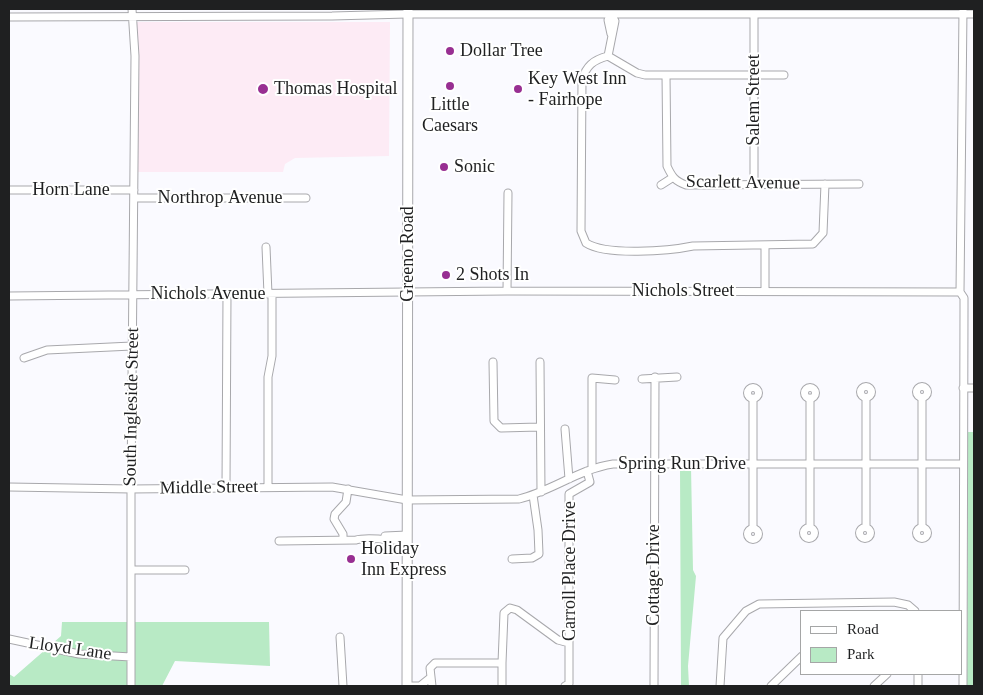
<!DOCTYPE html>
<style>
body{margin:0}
#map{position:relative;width:983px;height:695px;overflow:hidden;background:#fafaff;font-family:Georgia,serif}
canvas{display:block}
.frame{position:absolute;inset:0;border:10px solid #1f2021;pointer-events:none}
.legend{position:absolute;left:800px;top:610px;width:162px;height:65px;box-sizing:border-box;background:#fff;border:1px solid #a5a6a6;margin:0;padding:6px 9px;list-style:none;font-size:15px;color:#1f2021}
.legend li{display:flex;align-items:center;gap:10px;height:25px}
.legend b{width:25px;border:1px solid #a5a6a6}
</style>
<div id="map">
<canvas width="983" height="695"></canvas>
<div class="frame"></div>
<ul class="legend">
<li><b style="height:6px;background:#fff"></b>Road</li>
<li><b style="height:14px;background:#b8eac5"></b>Park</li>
</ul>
</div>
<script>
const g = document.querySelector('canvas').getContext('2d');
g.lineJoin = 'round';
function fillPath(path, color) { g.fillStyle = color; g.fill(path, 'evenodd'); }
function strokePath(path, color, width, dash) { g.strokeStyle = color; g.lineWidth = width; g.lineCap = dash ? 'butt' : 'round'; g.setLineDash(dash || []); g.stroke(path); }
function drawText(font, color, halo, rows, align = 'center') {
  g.font = font + ' Georgia,serif'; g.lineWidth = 4; g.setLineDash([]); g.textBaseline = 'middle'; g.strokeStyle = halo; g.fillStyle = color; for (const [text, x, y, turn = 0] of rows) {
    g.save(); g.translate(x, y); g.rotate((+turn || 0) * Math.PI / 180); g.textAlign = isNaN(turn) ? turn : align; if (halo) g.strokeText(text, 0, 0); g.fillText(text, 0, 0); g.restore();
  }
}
fillPath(new Path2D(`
 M137,22H390L389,156L295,158L285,164L283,172H137Z`), '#fdebf5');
fillPath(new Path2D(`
 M968,432H974V686H967Z
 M680,467H691L693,570L696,576L688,666L689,686H681Z
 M62,622H269L270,666L175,661L162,686H9V674L14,677L61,636Z`), '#b8eac5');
const minor = new Path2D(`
 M611,15L615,21L608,56C593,60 586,66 582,80L581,231L586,243C606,256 669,251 693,246L813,244L823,233L825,184
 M9,17L332,16L407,14H974
 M611,34L608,20L611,15
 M608,56L637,73L645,75H784
 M666,75L667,166C672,177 675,181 686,185L859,184
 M661,185L672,178
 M754,185V15
 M9,190H134
 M134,198H306
 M765,246V290
 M266,247L268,294
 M507,291L508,193
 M960,292L964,298V308L963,686
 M960,292L963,9
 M9,296L507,291L960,292
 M24,358L47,350L132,346
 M493,362L494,421L501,428L539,427
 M540,362L541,492
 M642,379L677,377
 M916.5 392a5.5 5.5 0 1 1 11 0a5.5 5.5 0 1 1-11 0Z
 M860.5 392a5.5 5.5 0 1 1 11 0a5.5 5.5 0 1 1-11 0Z
 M747.5 393a5.5 5.5 0 1 1 11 0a5.5 5.5 0 1 1-11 0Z
 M804.5 393a5.5 5.5 0 1 1 11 0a5.5 5.5 0 1 1-11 0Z
 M963,388H974
 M922,398V527
 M565,429L569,479
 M592,468V378L615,380
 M9,487L131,489L332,487L407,500L519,499C552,491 579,469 613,464H963
 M226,487L227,294
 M268,487V377L272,356V294
 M810,527V398
 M866,527V398
 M803.5 533a5.5 5.5 0 1 1 11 0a5.5 5.5 0 1 1-11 0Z
 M859.5 533a5.5 5.5 0 1 1 11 0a5.5 5.5 0 1 1-11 0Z
 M916.5 533a5.5 5.5 0 1 1 11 0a5.5 5.5 0 1 1-11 0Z
 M753,528V398
 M747.5 534a5.5 5.5 0 1 1 11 0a5.5 5.5 0 1 1-11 0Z
 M385,536L407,535
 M343,540V534L334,519L335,514L346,502L348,489
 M279,541L356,540C368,536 392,541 407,541
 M512,559L532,558L539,554L538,530L533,495
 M131,570H185
 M340,637L343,686
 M9,639L79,654L131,657
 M918,674V686
 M131,686V489L135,56L132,9
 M407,686H420L430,678
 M432,686L430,668L435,663H502L504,613L510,608L517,610L558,640L569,643
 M502,686V663
 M565,686L569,684V494L590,482L587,471
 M654,686L655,377
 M720,686L723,638L746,611L759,604L894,602L908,605L915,611
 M771,686L802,656
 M874,686L887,674`);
const major = new Path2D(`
 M407,686L408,9`);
strokePath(minor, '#a8a8ac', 9);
strokePath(major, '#a8a8ac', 11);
strokePath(minor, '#fff', 7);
strokePath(major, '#fff', 9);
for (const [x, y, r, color] of [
 [450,51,5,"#982f92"],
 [450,86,5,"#982f92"],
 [263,89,6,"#982f92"],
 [518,89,5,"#982f92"],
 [444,167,5,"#982f92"],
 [446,275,5,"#982f92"],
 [351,559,5,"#982f92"]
]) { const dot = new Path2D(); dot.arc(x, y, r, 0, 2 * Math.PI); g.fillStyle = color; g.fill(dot); strokePath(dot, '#fff', 2); }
drawText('18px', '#1f2021', '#fff', [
 ["Dollar Tree",460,51],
 ["Key West Inn",528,79],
 ["- Fairhope",528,100],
 ["Thomas Hospital",274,89],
 ["Little",450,105,"center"],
 ["Caesars",450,126,"center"],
 ["Sonic",454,167],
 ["2 Shots In",456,275],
 ["Holiday",361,549],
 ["Inn Express",361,570]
], 'left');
drawText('18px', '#1f2021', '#fff', [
 ["Salem Street",754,100,-90],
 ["Scarlett Avenue",743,183,1],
 ["Horn Lane",71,190],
 ["Northrop Avenue",220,198],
 ["Greeno Road",408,254,-90],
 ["Nichols Street",683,291],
 ["Nichols Avenue",208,294],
 ["South Ingleside Street",132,407,-89],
 ["Spring Run Drive",682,464],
 ["Middle Street",209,488,-1],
 ["Carroll Place Drive",570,571,-90],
 ["Cottage Drive",654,575,-90],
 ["Lloyd Lane",70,649,8]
]);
</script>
